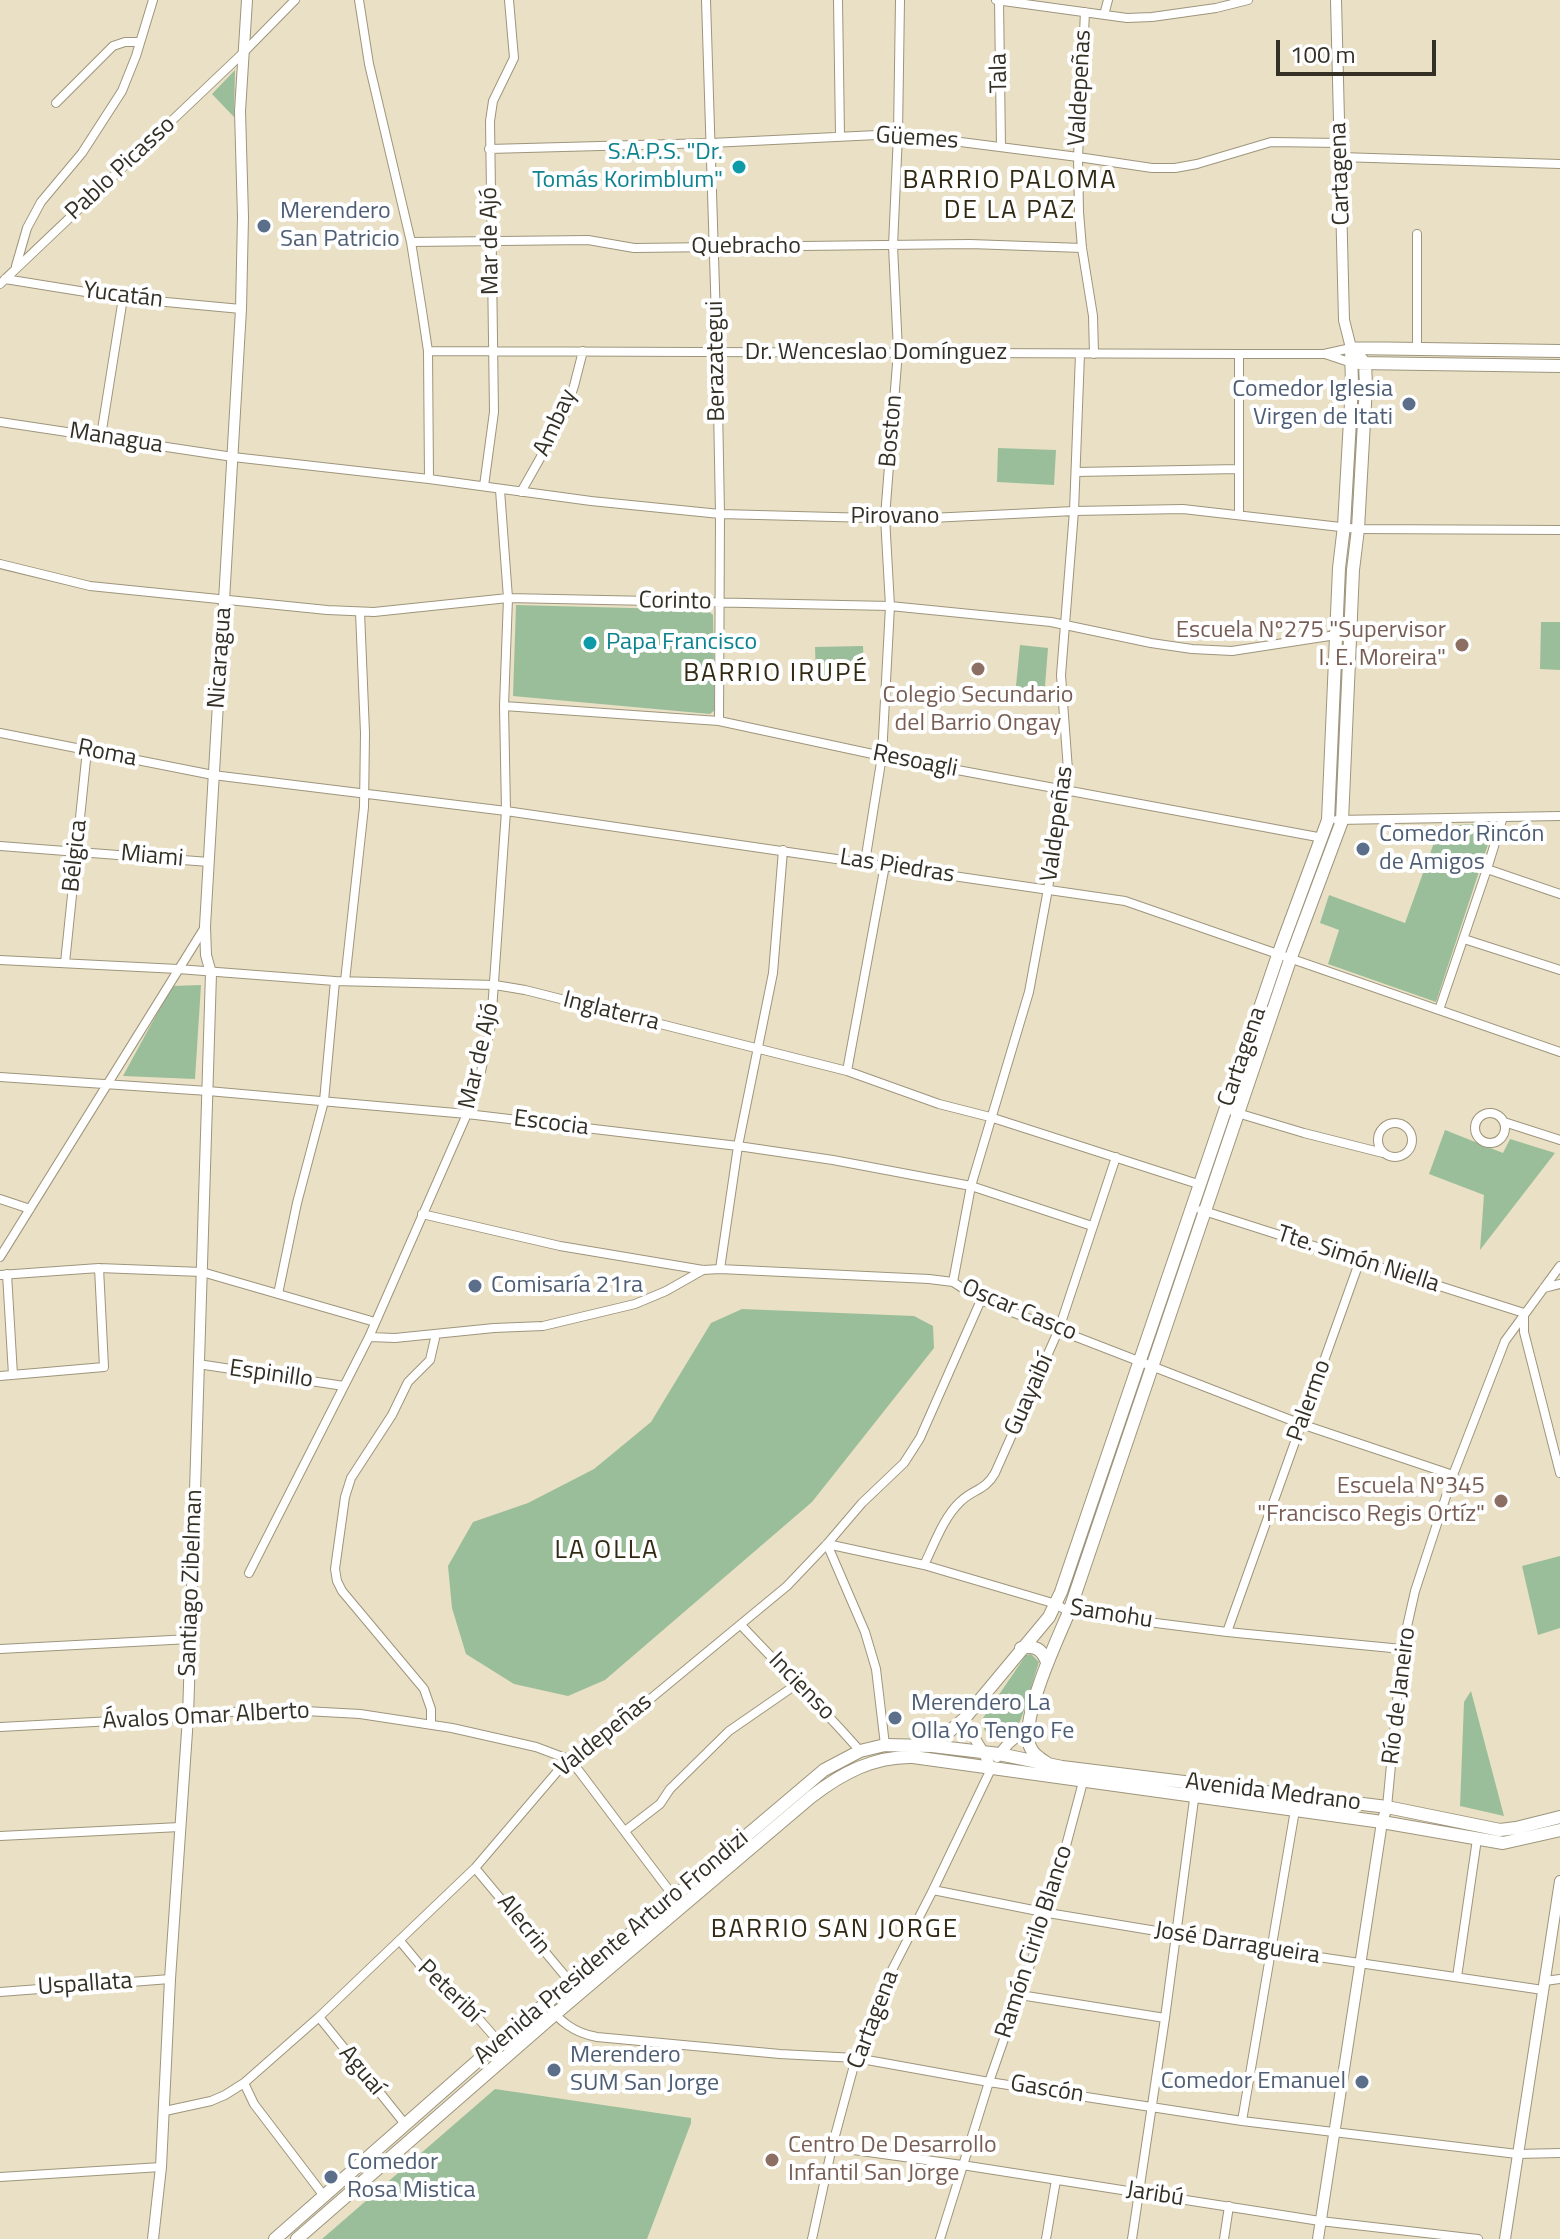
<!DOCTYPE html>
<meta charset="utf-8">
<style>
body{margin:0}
#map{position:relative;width:1560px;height:2239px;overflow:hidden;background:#e9e0c5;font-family:"Titillium Web",sans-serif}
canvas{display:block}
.scale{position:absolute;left:1276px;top:40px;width:160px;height:36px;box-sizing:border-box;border:4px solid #343026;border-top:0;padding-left:10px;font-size:24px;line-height:28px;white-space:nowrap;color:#343026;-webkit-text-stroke:6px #fff;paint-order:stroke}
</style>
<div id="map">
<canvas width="1560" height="2239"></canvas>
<div class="scale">100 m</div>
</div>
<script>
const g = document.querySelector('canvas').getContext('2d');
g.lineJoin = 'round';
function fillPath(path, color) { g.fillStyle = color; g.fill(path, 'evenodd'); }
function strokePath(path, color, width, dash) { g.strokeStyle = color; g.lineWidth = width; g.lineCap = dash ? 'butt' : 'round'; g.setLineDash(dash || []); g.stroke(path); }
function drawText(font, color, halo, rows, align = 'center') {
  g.font = font + ' "Titillium Web",sans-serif'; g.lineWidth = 8; g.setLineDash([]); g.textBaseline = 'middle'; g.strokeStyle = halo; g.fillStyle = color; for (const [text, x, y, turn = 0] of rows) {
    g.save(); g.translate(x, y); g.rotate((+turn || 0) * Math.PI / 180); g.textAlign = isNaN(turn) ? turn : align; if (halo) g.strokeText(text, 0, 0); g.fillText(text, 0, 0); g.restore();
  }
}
fillPath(new Path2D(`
 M235,70L234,117L212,94Z
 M998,448L1056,450L1054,485L997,482Z
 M516,605L707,610L713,615L715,710L710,714L513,696Z
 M1541,622H1560V670L1540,669Z
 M1020,645L1048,648L1044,699L1015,696Z
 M863,646L864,675L816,677L815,647Z
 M1495,823L1436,1002L1328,964L1339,930L1320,923L1329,895L1405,923L1440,826Z
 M201,985L195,1079L123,1076L172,986Z
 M1445,1130L1503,1153L1510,1139L1555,1153L1480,1250L1484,1195L1429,1174Z
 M742,1309L914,1316L933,1326L934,1348L812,1502L605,1680L568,1696L514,1684L466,1654L452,1608L448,1566L473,1522L528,1503L594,1469L651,1422L711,1323Z
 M1560,1556V1628L1538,1635L1522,1566Z
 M1031,1654L1039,1662C1035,1675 1031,1688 1027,1700C1020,1724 1014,1748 985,1731L981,1721L1026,1655Z
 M1471,1691L1504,1816L1460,1806L1464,1702Z
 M495,2089L691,2118V2123L647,2239H322Z`), '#9bbe9a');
const minor = new Path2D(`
 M359,0L369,64L411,242L422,311L428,351L429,479
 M706,0L717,352L720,514L719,721
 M838,0L840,136
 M996,0L1127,18L1152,17L1216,8L1248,0
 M999,0L1001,147
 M1085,12L1078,157L1079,212L1082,248L1093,316L1094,354
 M1104,15L1108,0
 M56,103L113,46L125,42H140
 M489,149L711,143L898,134L1078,157L1152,168H1175L1197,164L1271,142L1340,143
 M1340,157L1560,164
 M411,242L588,240L634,248L970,244L1082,248
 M16,266L27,228L41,202L82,153L122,91L136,56L153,0
 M5,279L123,298L241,309
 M0,284L243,53L295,0
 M1417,349V234
 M428,351L1239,354H1324L1351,348
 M1325,354L1352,363
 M0,422L233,457L429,479L591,501L720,514L910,519L1074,511L1183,509L1358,529L1560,530
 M101,436L123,298
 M1076,472L1239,469
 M484,486L494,412L490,121L493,101L514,58L509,0
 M521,492L564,416L574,386L583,351
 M1239,514V354
 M0,564L90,586L327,610L374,612L508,598L890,606L1051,622L1151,643L1192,649L1232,651L1336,635L1351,636
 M504,706L719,721L882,756L1323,838
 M0,733L213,775L506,811L1125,901L1560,1052
 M1337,820L1560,816
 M0,846L209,862
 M865,862L882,756L890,606L885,517L898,351L893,246L898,134L900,0
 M1487,869L1560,894
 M1464,939L1560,970
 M0,960L178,969L335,981L495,985L525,990L847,1071L939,1104L990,1117L1201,1185
 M65,963L87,750
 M345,981L364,807L365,733L360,612
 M1439,1010L1487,869L1503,817
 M847,1071L885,865
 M0,1077L208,1091L467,1114L738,1146L833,1160L971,1186L1092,1226
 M1234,1112L1304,1133L1383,1153
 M1475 1128a15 15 0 1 1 30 0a15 15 0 1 1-30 0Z
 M1504,1122L1560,1140
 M1378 1140a17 17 0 1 1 34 0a17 17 0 1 1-34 0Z
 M0,1199L30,1209
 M1201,1210L1524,1313
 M422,1214L560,1246L703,1270L720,1269L929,1279L953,1282L981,1300L1301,1424L1453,1475
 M0,1257L205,927
 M720,1269L738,1146L773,973L783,850
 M7,1274L13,1375
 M0,1275L99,1268L202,1272L375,1322
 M953,1282L971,1186L1029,992L1048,889L1063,789L1068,770L1061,675L1074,511L1080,354
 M1544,1288L1560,1284
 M278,1294L297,1203L324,1101L335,981
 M1524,1314V1332L1560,1473
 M369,1337L395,1338L494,1328L543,1326L635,1304L666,1291L703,1270
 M198,1364L344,1386
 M0,1376L104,1367L99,1268
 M827,1544L924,1565L1056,1604L1069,1612L1227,1632L1402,1649
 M827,1544L865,1632L876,1669L885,1745
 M924,1565C934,1545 943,1518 960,1502C973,1489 985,1491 995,1473L1059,1329L1116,1157
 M249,1573L369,1337L467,1114L480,1076L491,1025L506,811L504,706L508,598L500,490
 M741,1625C780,1667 822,1707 860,1751
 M1227,1632L1360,1260
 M0,1649L190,1639
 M431,1724V1709L424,1689L342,1591L337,1581L335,1569L345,1497L351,1478L392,1415L408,1382L430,1360L436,1334
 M0,1727L188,1717L223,1712L305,1711L360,1714L452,1728L536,1747L568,1759L579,1771L674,1897
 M1387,1807L1402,1649L1415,1591L1453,1475L1505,1341L1560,1266
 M625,1831L660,1804L670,1789L729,1731L797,1684
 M0,1836L180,1827
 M475,1868L571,1983
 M933,1890L1048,1913L1271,1950L1543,1990
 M400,1941L420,1965L449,1985L499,2042
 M1457,1977L1477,1839
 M1545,1981L1560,1979
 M0,1992L170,1979
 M1020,1995L1165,2018
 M546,2003C559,2021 574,2033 597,2037L780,2054L856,2058L989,2082L1242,2121L1517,2154L1560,2153
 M319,2017L405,2124
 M244,2083L254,2104L324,2196
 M165,2111L211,2101L225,2095L244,2083L319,2017L475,1868L568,1759L586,1752L787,1586L827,1544L862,1503L904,1463L920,1438L981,1300
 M1242,2121L1295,1810
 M832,2147L962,2165L1320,2221L1478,2239
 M0,2177L161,2167
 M812,2239L832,2147L856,2058L891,1972L933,1890L991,1769
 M940,2239L989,2082L1048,1913L1083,1782
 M1046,2239L1056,2180
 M1132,2239L1165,2018L1195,1792
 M1224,2239L1229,2206`);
const tertiary = new Path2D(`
 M1336,0L1344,320L1351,348
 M964,1719C972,1737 985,1751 991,1769
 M997,1757L1008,1744L1028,1727
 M153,2239L161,2167L170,1979L188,1717L211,973L206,955L205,926L241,309L243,217L240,111L247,0
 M1318,2239L1382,1822L1387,1807
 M1505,2239L1560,1881`);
const secondary = new Path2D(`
 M1351,348L1560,351
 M1359,363L1560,366
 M1021,1648C1035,1645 1042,1649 1047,1662
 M932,1746L964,1719L1049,1617L1061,1592L1278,955L1328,820L1339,568L1344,526L1352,385L1351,348
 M1050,1765C1042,1760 1031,1754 1029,1743C1022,1715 1057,1640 1069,1612L1290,960L1342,821L1353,570L1358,529L1366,386L1365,363L1351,348
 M275,2239L499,2042L634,1931L824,1770L860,1751L885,1745L932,1746L999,1754L1062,1767L1387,1807L1500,1830L1516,1828L1560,1817
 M297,2239L554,2015L811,1797C842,1773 874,1756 913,1757L1382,1822L1503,1843L1560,1830`);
strokePath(minor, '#9e957c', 10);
strokePath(tertiary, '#9e957c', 12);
strokePath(secondary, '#9e957c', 14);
strokePath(minor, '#fff', 8);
strokePath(tertiary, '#fff', 10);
strokePath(secondary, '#fff', 12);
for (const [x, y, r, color] of [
 [739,167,8,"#0f9aa8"],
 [264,226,8,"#5c6f8a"],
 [1409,404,8,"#5c6f8a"],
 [590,643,8,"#0f9aa8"],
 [1462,645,8,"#8d6e63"],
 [978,669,8,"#8d6e63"],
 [1363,849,8,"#5c6f8a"],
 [475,1286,8,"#5c6f8a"],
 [1501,1501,8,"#8d6e63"],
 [895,1718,8,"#5c6f8a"],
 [554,2070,8,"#5c6f8a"],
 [1362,2082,8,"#5c6f8a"],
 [772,2160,8,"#8d6e63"],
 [331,2177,8,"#5c6f8a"]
]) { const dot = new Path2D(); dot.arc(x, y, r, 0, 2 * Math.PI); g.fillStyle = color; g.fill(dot); strokePath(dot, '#fff', 3); }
drawText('24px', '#343026', '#fff', [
 ["Tala",1000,73,-91],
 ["Valdepeñas",1081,88,-87],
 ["Güemes",917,139,4],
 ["Pablo Picasso",121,169,-43],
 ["Cartagena",1341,174,-92],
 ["Mar de Ajó",491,241,-91],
 ["Quebracho",746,247],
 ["Yucatán",123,296,7],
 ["Dr. Wenceslao Domínguez",876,353],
 ["Berazategui",717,361,-91],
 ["Ambay",556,423,-65],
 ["Boston",892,431,-85],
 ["Managua",116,439,9],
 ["Pirovano",895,517],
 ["Corinto",675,602,1],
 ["Nicaragua",221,658,-86],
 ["Roma",107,754,11],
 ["Resoagli",915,762,11],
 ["Valdepeñas",1058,824,-82],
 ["Bélgica",76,856,-84],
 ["Miami",152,857,5],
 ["Las Piedras",897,867,9],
 ["Inglaterra",611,1012,14],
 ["Mar de Ajó",480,1056,-77],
 ["Cartagena",1243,1057,-71],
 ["Escocia",551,1124,7],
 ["Tte. Simón Niella",1358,1260,18],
 ["Oscar Casco",1019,1311,23],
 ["Espinillo",271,1375,8],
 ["Guayaibí",1030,1395,-66],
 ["Palermo",1310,1401,-70],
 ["Santiago Zibelman",192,1583,-88],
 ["Samohu",1111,1615,9],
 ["Incienso",801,1687,46],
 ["Río de Janeiro",1400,1696,-83],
 ["Ávalos Omar Alberto",206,1717,-3],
 ["Valdepeñas",604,1736,-39],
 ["Avenida Medrano",1273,1793,7],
 ["Alecrin",523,1925,51],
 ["Ramón Cirilo Blanco",1035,1942,-72],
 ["José Darragueira",1237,1944,9],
 ["Avenida Presidente Arturo Frondizi",612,1948,-40],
 ["Uspallata",85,1985,-4],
 ["Peteribí",449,1992,44],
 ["Cartagena",874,2020,-69],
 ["Aguaí",361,2071,50],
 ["Gascón",1047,2090,9],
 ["Jaribú",1155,2195,9]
]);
drawText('24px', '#0d838f', '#fff', [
 ["S.A.P.S. \"Dr.",723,153],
 ["Tomás Korimblum\"",723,181],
 ["Papa Francisco",606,643,"left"]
], 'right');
drawText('24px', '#4e5e75', '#fff', [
 ["Merendero",280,212],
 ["San Patricio",280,240],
 ["Comedor Iglesia",1393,390,"right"],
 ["Virgen de Itati",1393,418,"right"],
 ["Comedor Rincón",1379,835],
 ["de Amigos",1379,863],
 ["Comisaría 21ra",491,1286],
 ["Merendero La",911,1704],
 ["Olla Yo Tengo Fe",911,1732],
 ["Merendero",570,2056],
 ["SUM San Jorge",570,2084],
 ["Comedor Emanuel",1346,2082,"right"],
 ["Comedor",347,2163],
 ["Rosa Mistica",347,2191]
], 'left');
drawText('24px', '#785e54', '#fff', [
 ["Escuela Nº275 \"Supervisor",1446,631],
 ["I. E. Moreira\"",1446,659],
 ["Colegio Secundario",978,696,"center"],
 ["del Barrio Ongay",978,724,"center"],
 ["Escuela Nº345",1485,1487],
 ["\"Francisco Regis Ortíz\"",1485,1515],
 ["Centro De Desarrollo",788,2146,"left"],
 ["Infantil San Jorge",788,2174,"left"]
], 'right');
g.letterSpacing = '2px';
drawText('26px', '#322a14', '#fff', [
 ["BARRIO PALOMA",1010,182],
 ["DE LA PAZ",1010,212],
 ["BARRIO IRUPÉ",776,675],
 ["LA OLLA",607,1552],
 ["BARRIO SAN JORGE",835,1931]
]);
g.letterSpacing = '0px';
</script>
